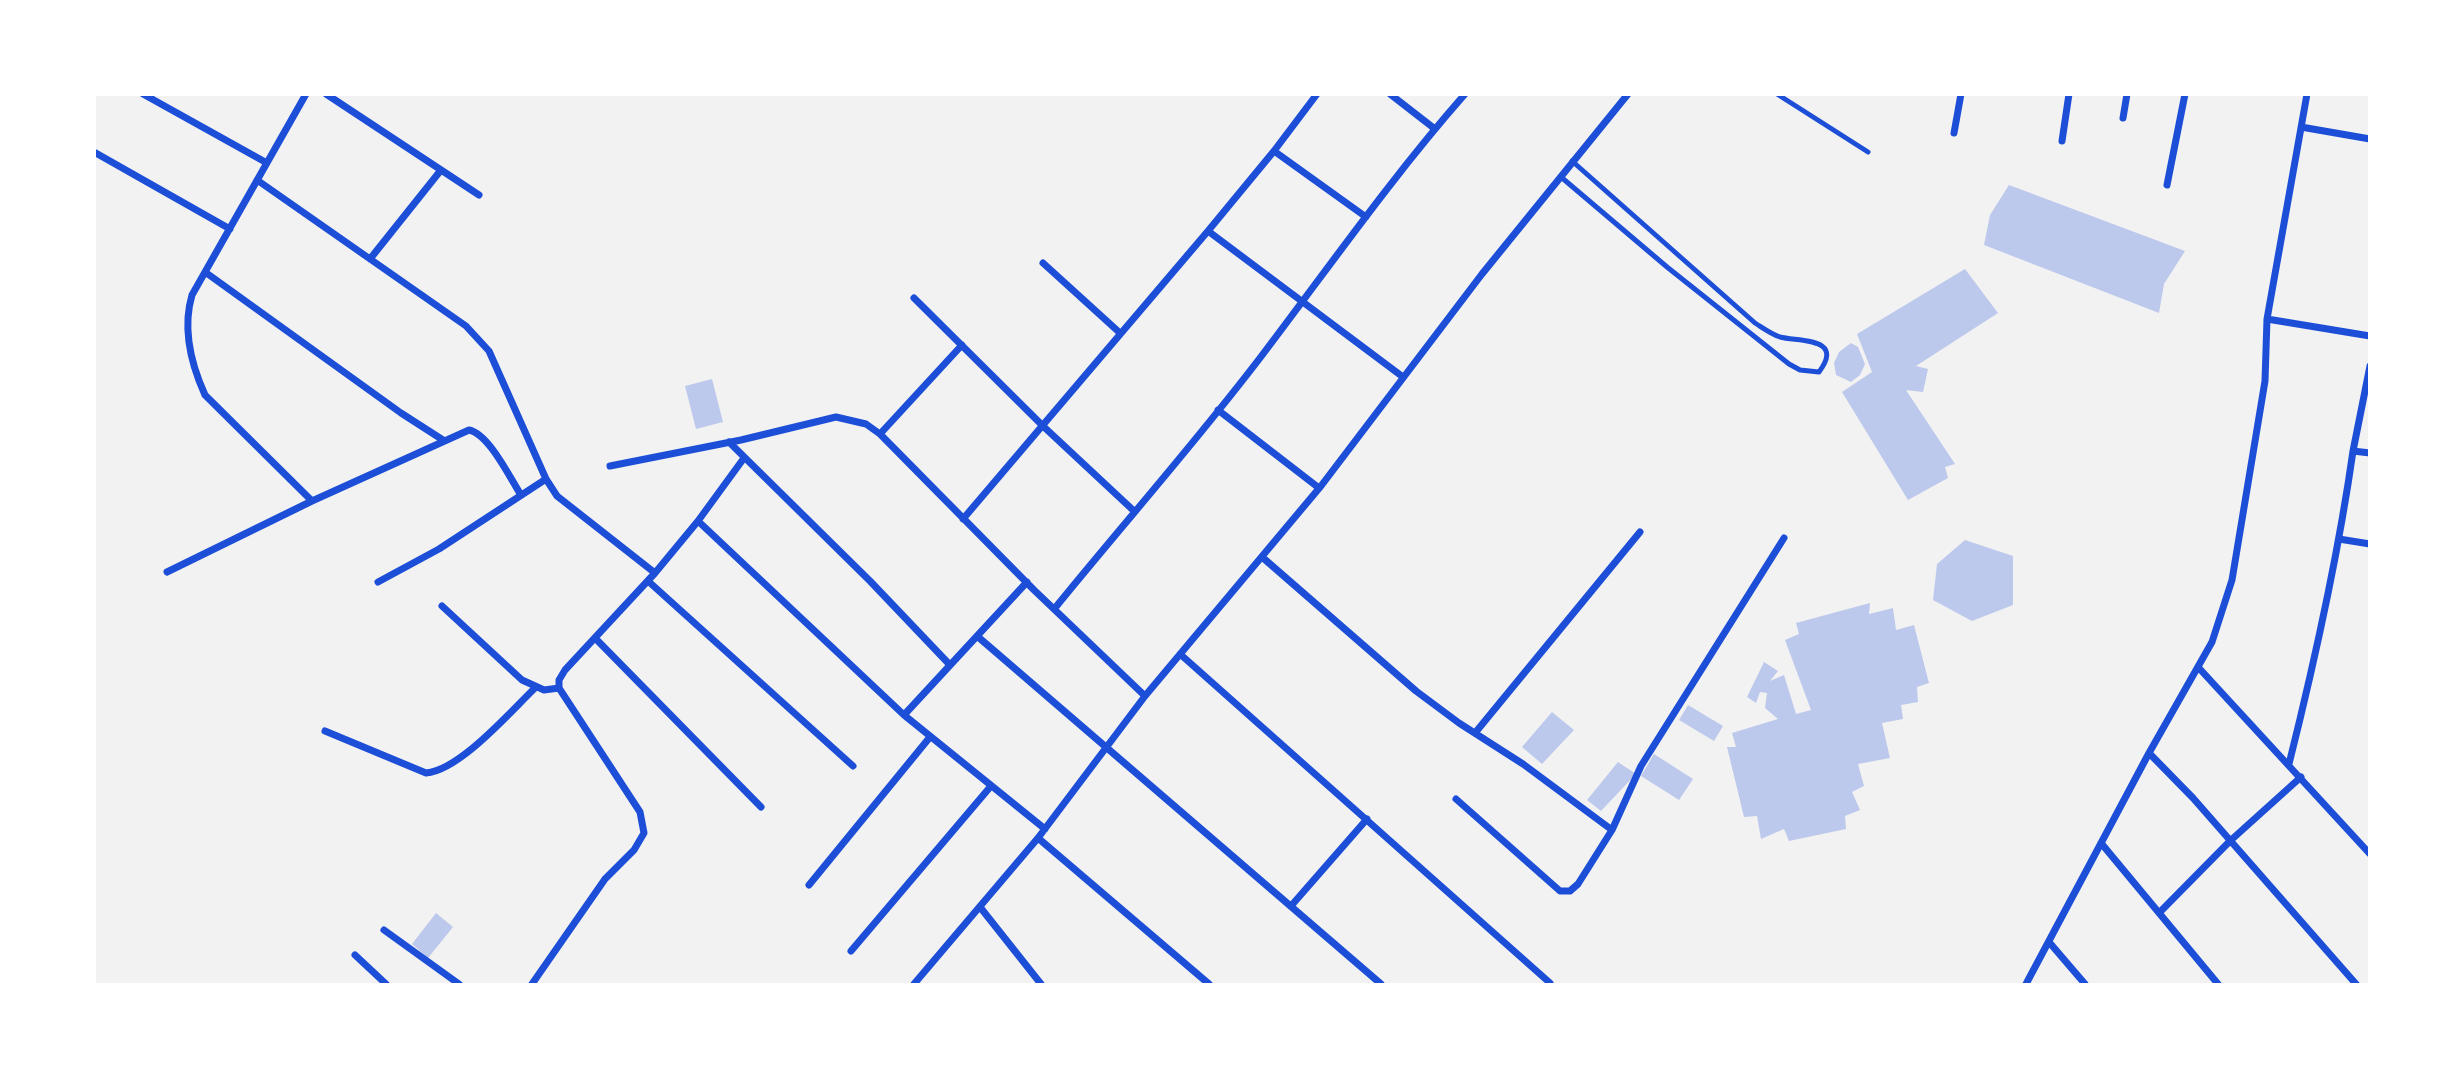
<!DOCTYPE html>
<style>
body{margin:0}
#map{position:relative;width:2464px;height:1079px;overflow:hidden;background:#f2f2f2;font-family:"PT Sans Narrow",sans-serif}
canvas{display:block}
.frame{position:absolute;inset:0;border:96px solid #fff;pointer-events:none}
</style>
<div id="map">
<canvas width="2464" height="1079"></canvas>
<div class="frame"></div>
</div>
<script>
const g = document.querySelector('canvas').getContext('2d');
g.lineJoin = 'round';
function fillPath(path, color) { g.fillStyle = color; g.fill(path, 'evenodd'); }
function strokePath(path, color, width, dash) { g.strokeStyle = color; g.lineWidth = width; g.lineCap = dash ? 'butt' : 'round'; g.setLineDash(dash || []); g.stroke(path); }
fillPath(new Path2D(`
 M2009,185L2185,251L2164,284L2159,313L1984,245L1990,215Z
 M1965,269L1998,313L1916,366L1928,369L1923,392L1906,390L1955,464L1945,467L1948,478L1908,500L1842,392L1872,372L1857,334Z
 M1851,343L1858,347L1865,364L1860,375L1851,382L1836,375L1834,363L1839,352Z
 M712,379L723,422L696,429L685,386Z
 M1965,540L2013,556V605L1972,621L1933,600L1937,564Z
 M1870,603L1869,614L1893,608L1896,630L1914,625L1929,683L1917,687L1918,702L1901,705L1903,719L1882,723L1890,758L1858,764L1864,786L1852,792L1860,810L1845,816L1846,829L1789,841L1784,829L1761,839L1757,816L1744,817L1727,747H1736L1732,733L1778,719L1765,708L1767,693L1760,692L1756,703L1747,697L1764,662L1778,671L1770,681L1784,675L1796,714L1811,710L1785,640L1799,634L1796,623Z
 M1688,705L1723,726L1714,741L1679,720Z
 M1552,712L1574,730L1542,764L1522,747Z
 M1654,754L1693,779L1679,800L1641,776Z
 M1618,762L1636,774L1601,811L1587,800Z
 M436,913L453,927L428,958L412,944Z`), '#bdc9ec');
strokePath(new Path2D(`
 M1777,94L1868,152
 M1561,177L1667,267L1789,364L1800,370L1819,372C1845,337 1799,342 1780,337C1771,334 1763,328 1755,323L1572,161`), '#1d4ed8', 5);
strokePath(new Path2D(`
 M143,94L267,163
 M306,94L192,295C182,329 191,364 205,395L312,501
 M326,94L479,195
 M1390,94L1435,129
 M2307,94L2267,319L2370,336
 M2123,118L2127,94
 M2301,127L2370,139
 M1954,133L1961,94
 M2062,141L2069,94
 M1274,151L1366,217
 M94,152L230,229
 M257,180L466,326L489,351L546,479L557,496L655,573
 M2167,185L2185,94
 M1208,231L1403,377
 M370,259L441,170
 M1043,263L1120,333
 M205,272L401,413L443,440
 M914,298L1044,427L1134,511
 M2267,319L2265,381L2232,580L2212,642L2149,753L2193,798L2356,984
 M1218,410L1319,488
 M880,434L962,345
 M729,442L870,581L950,665
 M2353,451L2370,366
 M610,466L741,440L836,417L866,424L880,434L1034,590L1145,696
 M963,519L1208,231L1274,151L1317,94
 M698,521L904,715L1045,829
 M2339,539L2370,544
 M1262,557L1416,691L1459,723L1523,764L1612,830L1641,766L1784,538
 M167,572L312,501L469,430C489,434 510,478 521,495
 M648,581L853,766
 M378,582L439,549L546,479
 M442,606L522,680L544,690L559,688
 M1055,608C1124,523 1197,441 1263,354C1329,267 1392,177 1465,94
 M977,636L1381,984
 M595,638L761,807
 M1180,654L1550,983
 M2198,667L2370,854
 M904,715L1027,582
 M325,731L426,773C460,770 510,712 535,688
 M1475,733L1640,532
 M2289,764C2315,660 2338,557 2353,451L2370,453
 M1456,799L1560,891H1570L1578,884L1612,830
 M1038,838L1209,984
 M2101,843L2218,984
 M809,885L930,737
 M1291,906L1367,819
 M980,907L1041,984
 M2159,913L2230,841L2301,777
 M384,930L459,984
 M2049,942L2085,984
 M851,951L991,786
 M355,955L386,984
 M532,984L605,879L634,850L644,833L640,812L559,688V680L565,670L655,573L698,521L744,458
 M914,984L1038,838L1145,696L1321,486L1482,274L1628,94
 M2026,984L2149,753`), '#1d4ed8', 7);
</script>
